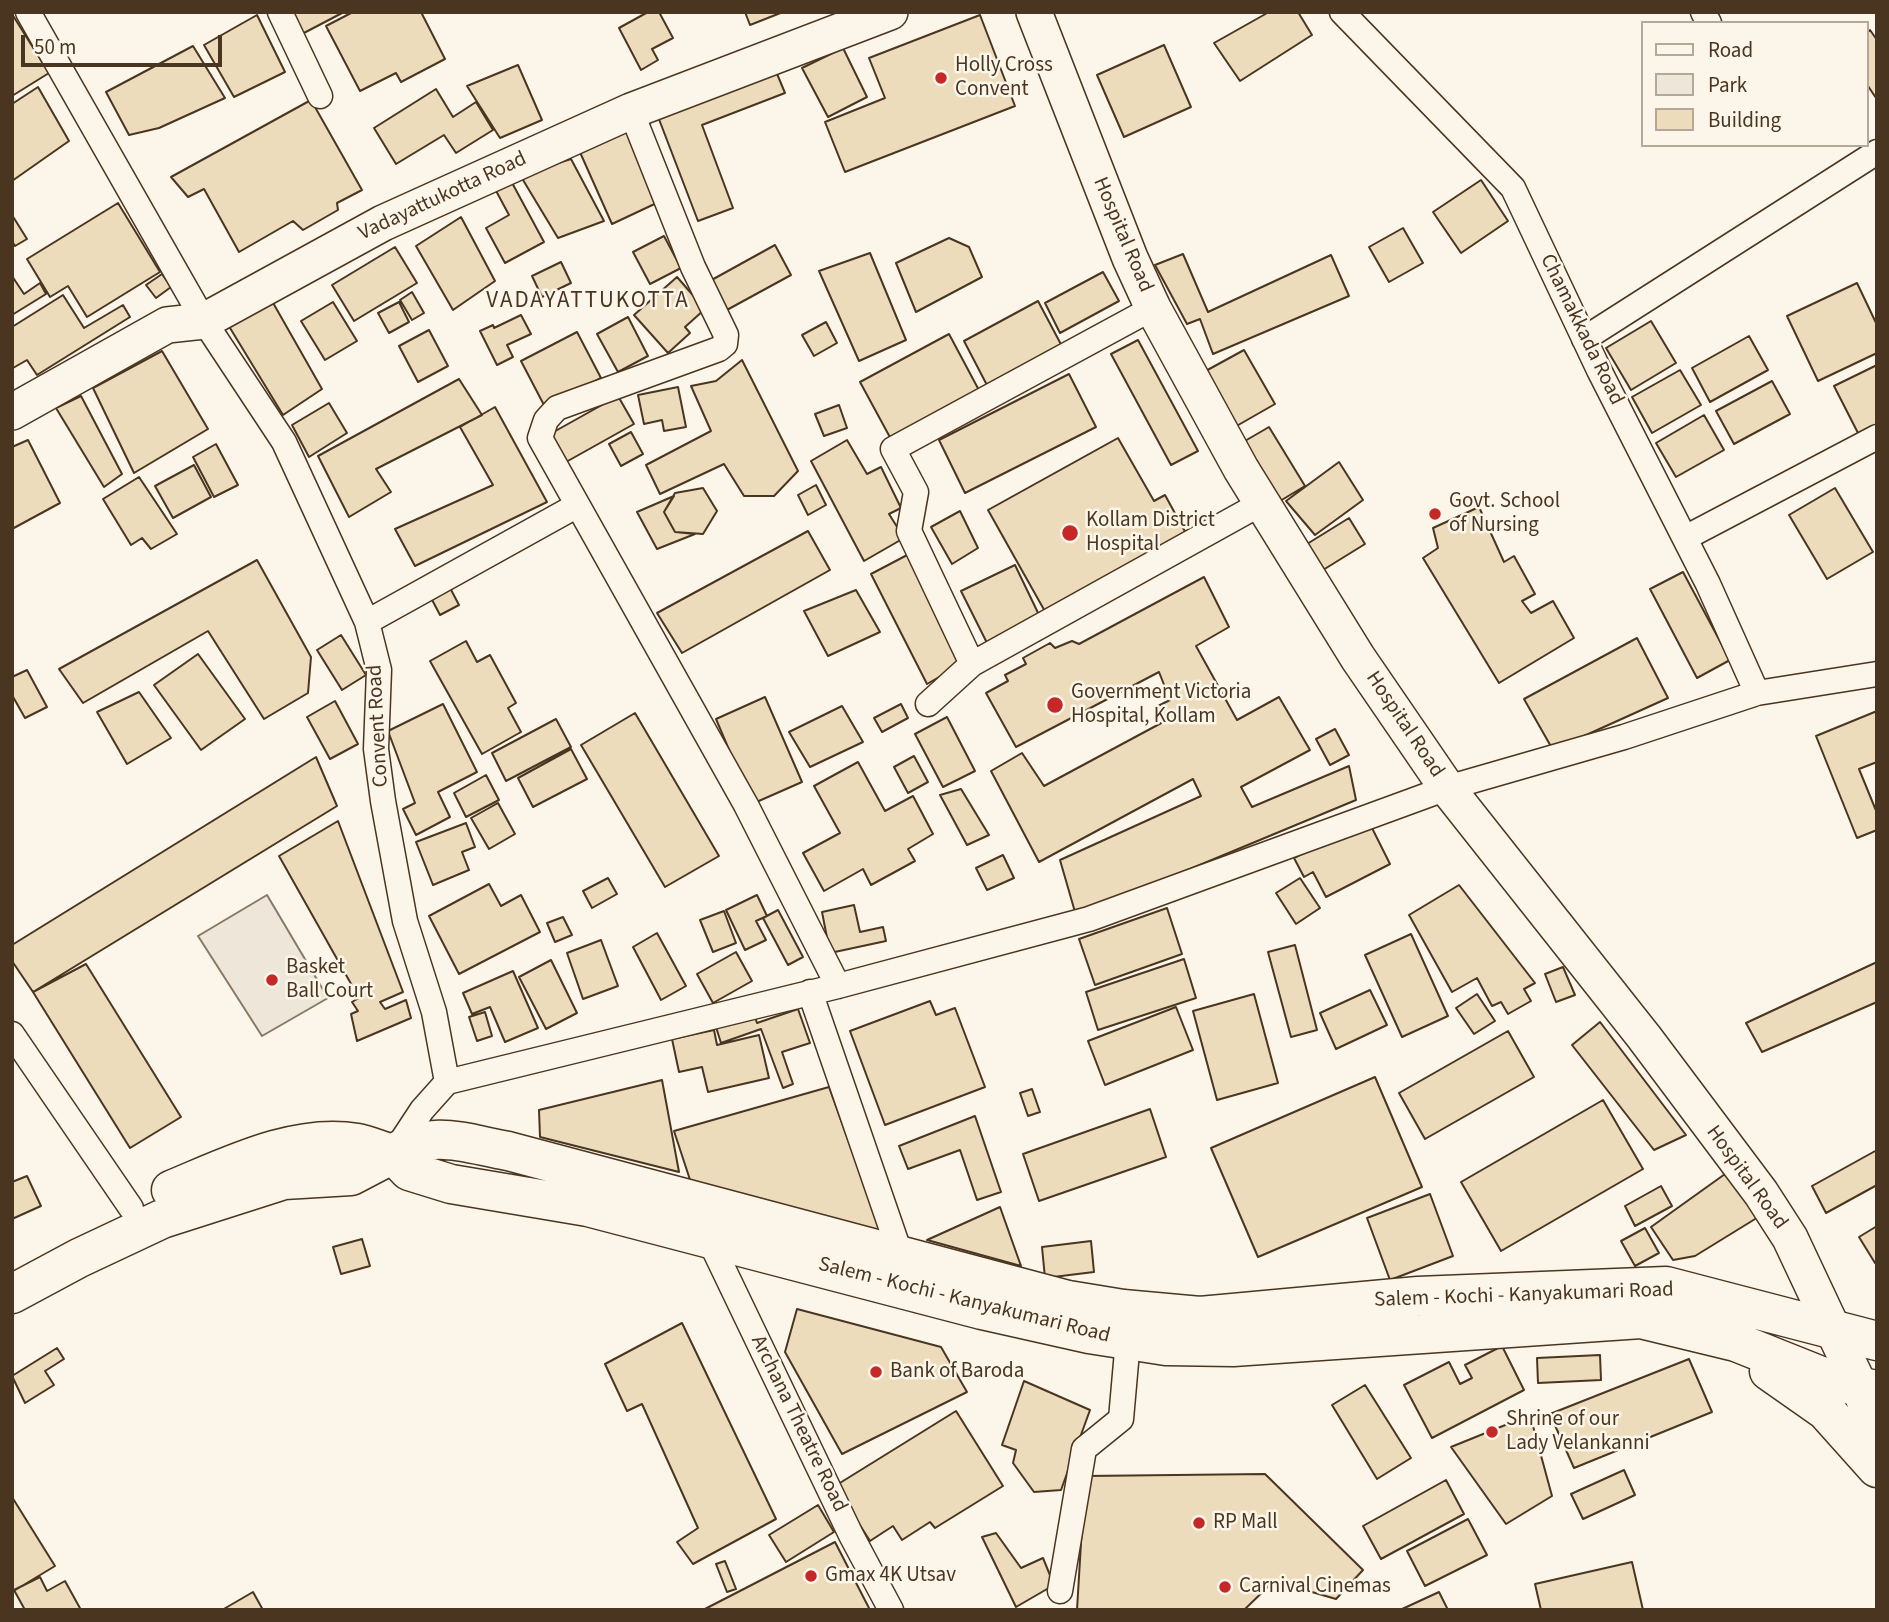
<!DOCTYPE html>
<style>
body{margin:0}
#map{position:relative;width:1889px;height:1622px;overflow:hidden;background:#fbf6e9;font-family:"Source Sans 3",sans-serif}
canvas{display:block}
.frame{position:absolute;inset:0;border:14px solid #4a3520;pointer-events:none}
.legend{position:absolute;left:1641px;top:21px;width:228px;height:126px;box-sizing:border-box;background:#fbf6e9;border:2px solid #b4a999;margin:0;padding:9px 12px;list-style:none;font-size:21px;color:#4a3520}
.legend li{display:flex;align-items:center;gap:14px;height:35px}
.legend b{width:35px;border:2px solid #b4a999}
.scale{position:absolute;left:21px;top:35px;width:201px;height:32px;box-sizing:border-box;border:4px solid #4a3520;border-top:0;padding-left:9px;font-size:21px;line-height:24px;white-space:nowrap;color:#4a3520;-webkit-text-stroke:5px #fbf6e9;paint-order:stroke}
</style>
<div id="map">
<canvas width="1889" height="1622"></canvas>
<div class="frame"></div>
<ul class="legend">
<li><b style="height:9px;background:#fbf6e9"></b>Road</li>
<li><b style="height:19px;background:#ede6d9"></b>Park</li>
<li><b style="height:19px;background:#ecdcbc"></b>Building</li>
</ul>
<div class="scale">50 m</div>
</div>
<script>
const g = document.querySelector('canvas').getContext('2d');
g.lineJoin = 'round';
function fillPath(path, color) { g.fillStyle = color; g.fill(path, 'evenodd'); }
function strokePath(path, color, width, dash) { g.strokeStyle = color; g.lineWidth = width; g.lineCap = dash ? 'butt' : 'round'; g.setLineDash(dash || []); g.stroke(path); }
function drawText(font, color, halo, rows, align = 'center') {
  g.font = font + ' "Source Sans 3",sans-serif'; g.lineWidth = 5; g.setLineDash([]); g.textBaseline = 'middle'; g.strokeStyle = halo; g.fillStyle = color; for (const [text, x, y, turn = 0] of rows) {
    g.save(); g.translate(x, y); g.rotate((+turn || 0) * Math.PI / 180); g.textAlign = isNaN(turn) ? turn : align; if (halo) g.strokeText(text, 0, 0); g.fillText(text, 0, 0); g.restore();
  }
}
const green = new Path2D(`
 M267,895L328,998L262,1036L198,936Z`);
fillPath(green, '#ede6d9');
strokePath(green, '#887966', 2);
const building = new Path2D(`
 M290,12H344L302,34Z
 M353,12H421L445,59L401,82L396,73L360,91L326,26Z
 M648,12H659L673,38L652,49L658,60L641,70L619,28Z
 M745,12H783L750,25Z
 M1269,12H1298L1312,35L1240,81L1214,43Z
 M12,14L49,73L12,96Z
 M257,15L285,72L234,97L204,45Z
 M980,15L1015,106L845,172L825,122L885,98L869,58Z
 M1870,30L1877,40L1876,98L1866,83V33Z
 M1164,45L1191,107L1124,137L1097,75Z
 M193,46L225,98L159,128L129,135L106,92Z
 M843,48L867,97L828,117L802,68Z
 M518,65L542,120L500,138L467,86Z
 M775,69L785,93L702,125L733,208L698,221L657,114Z
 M38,87L69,141L12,181V104Z
 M436,89L453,117L476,102L493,130L456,153L444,135L396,164L374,128Z
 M311,100L362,190L337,203L338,210L303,230L293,221L239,252L204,189L188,197L171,177Z
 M627,128L663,200L612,224L579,150Z
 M571,159L604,221L558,238L520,175Z
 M510,179L544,242L505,263L486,228L509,215L494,187Z
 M1481,180L1508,221L1461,253L1433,212Z
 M118,203L160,272L87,317L68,286L50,297L27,259Z
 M12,215L27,239L15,246L12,241Z
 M461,217L495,281L453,310L416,246Z
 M1403,228L1423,263L1389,282L1369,247Z
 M664,236L681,268L650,284L633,252Z
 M949,238L969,247L982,277L916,312L896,263Z
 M775,245L791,275L725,311L708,282Z
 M395,247L417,283L354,321L332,285Z
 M870,253L906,340L859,361L819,271Z
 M1183,254L1208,312L1331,255L1349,296L1213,354L1200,319L1187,324L1155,265Z
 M561,262L571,283L542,297L532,276Z
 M1103,272L1119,301L1060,333L1045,303Z
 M162,274L171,287L156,298L146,285Z
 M12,276L24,294L40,283L46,294L12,315Z
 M677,277L705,309L685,327L690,333L668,353L634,315Z
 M1857,283L1877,325V353L1818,381L1787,316Z
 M412,292L424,313L412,320L400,300Z
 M63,295L84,328L123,305L130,317L37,375L27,360L13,368L12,327Z
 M272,301L322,389L283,415L227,323Z
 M1038,301L1064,350L989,389L964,341Z
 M333,302L357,341L325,360L301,321Z
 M399,302L409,322L389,333L378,313Z
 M521,315L531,334L507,345L513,357L497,365L480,331L493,325L494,328Z
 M628,317L648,356L618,372L597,334Z
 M1651,321L1676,363L1631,390L1606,348Z
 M826,322L837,343L814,356L802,335Z
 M429,330L448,366L418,382L399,346Z
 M577,332L601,378L545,407L521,361Z
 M949,334L981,394L892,441L860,382Z
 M1749,336L1768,370L1710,402L1692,368Z
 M1138,340L1198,451L1171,465L1111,354Z
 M1244,350L1275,404L1233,428L1202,373Z
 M162,351L208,429L134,473L93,388Z
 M742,360L798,471L774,496H744L724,464L660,494L646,465L711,431L691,386L716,381Z
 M1877,365V426L1859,435L1834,386Z
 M1680,370L1701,405L1652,433L1632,397Z
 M1069,374L1096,427L965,493L939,440Z
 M459,379L482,415L376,469L391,492L349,517L318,456Z
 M1772,381L1790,414L1734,444L1716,411Z
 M678,387L686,427L664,431L662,420L644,424L638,395Z
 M81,396L122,474L104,487L56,408Z
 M618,396L634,424L566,462L550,434Z
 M329,403L347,433L309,457L292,425Z
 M839,405L847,428L824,436L815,414Z
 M495,407L547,502L415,566L395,529L493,485L460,427Z
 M1704,415L1724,450L1676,477L1656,443Z
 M1269,427L1305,486L1275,504L1238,445Z
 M631,432L643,454L621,466L609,444Z
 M1118,438L1154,501L1165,495L1188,537L1047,615L988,510Z
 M28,440L60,503L12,529V447Z
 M847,440L867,474L881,467L901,508L889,514L904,538L864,561L811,461Z
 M216,444L238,485L214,497L193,457Z
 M1339,462L1363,500L1315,535L1286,501Z
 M194,465L211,497L173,518L155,486Z
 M139,477L177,534L151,549L142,538L131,545L103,499Z
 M816,485L826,505L808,515L798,495Z
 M703,488L717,511L703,534L675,532L664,512L675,493Z
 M1835,488L1873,552L1827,579L1789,515Z
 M674,496L664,512L675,532L695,534L657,549L637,512Z
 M1479,507L1504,562L1514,556L1535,594L1522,601L1531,613L1553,601L1574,638L1499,683L1423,558L1438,548L1433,528Z
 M960,511L978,548L952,564L931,527Z
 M1349,518L1365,544L1323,570L1307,544Z
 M808,531L830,570L682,653L657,613Z
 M911,553L967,661L927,684L871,574Z
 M257,560L311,657L308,693L264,719L208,631L83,703L59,669Z
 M1015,565L1040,617L987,643L961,591Z
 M1683,572L1730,660L1697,678L1650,589Z
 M1204,577L1229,627L1196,646L1237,720L1279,697L1310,750L1241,787L1252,807L1349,766L1356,800L1089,911L1075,912L1060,860L1201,796L1193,779L1039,862L991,771L1022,753L1044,786L1165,721L1158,706L1170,700L1159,672L1016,747L986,693L1008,681L1005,675L1026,664L1023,658L1050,643L1055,648L1072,641L1079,644Z
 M448,584L459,605L440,615L429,594Z
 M856,590L880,632L828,656L804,611Z
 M341,635L366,675L342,690L317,650Z
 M1637,638L1668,698L1553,750L1524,699Z
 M466,641L477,662L490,655L516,703L508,708L521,732L482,754L430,661Z
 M198,654L245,719L201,750L154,685Z
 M27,670L47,707L25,718L12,695V677Z
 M139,692L171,738L127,764L97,712Z
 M765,697L802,782L752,804L716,719Z
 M335,701L358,744L330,759L307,717Z
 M443,704L477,772L438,792L450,817L416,835L403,809L415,803L388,731Z
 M901,704L908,718L882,732L874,718Z
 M842,706L863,742L810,767L789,732Z
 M1877,711V762L1859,769L1877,813V830L1857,838L1816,736Z
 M635,713L719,856L665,887L581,745Z
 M947,717L975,771L943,787L915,734Z
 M556,719L571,747L506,781L492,753Z
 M1335,729L1349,755L1330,765L1316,739Z
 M571,749L587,779L533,807L518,778Z
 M914,756L928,782L908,793L894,767Z
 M316,757L337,806L33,992L12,961V945Z
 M858,762L885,811L913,796L933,834L908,849L915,861L871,885L863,869L824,891L803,853L840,833L814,786Z
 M486,775L499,800L466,817L454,793Z
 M961,789L989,835L967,845L940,795Z
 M498,803L515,834L489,849L471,818Z
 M1368,820L1390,864L1326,897L1313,872L1304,877L1294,858Z
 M338,821L403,992L380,1002L385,1009L406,1000L411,1018L357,1041L351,1014L358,1011L352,1002L359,998L279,856Z
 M466,823L475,847L462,852L469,870L433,885L416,842Z
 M1003,855L1014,878L987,890L976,868Z
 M608,878L617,894L592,908L583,891Z
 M1300,878L1320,908L1296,924L1276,893Z
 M489,884L501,906L521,895L540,932L459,974L429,916Z
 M1459,885L1535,983L1524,989L1531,1001L1508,1014L1501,1002L1492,1006L1477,978L1452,992L1409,915Z
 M757,895L767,916L756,921L766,940L745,950L726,910Z
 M854,905L860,932L883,927L886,941L830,953L822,912Z
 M1167,908L1182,954L1095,985L1079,939Z
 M778,910L803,957L788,965L763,918Z
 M724,911L736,943L713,952L700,920Z
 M563,917L572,935L555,942L547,923Z
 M657,933L686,986L661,1000L633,947Z
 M1411,934L1448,1016L1402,1037L1365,955Z
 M601,940L618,986L583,999L567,953Z
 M1295,945L1317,1030L1291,1037L1268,952Z
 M736,952L752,981L713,1003L697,974Z
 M1184,959L1196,998L1098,1030L1086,992Z
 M551,960L577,1013L546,1029L519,977Z
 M1877,962V1002L1762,1052L1746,1023Z
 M86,964L181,1117L130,1148L33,992Z
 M1563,967L1575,995L1556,1002L1545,974Z
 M513,971L538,1028L505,1042L490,1007L472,1014L463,993Z
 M1370,990L1387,1025L1336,1049L1320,1013Z
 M1254,994L1278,1083L1217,1100L1193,1011Z
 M1477,994L1495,1021L1474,1034L1456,1008Z
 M930,1001L936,1015L955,1008L985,1087L885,1125L850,1031Z
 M1176,1007L1193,1050L1105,1085L1088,1041Z
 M798,1009L810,1043L782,1052L793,1084L783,1088L761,1029L721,1043L716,1027L754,1014L757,1023Z
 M485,1012L492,1036L477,1041L469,1017Z
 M1600,1022L1686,1135L1654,1150L1572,1045Z
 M714,1030L717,1045L759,1035L769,1078L708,1092L702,1067L679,1072L672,1039Z
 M1508,1031L1534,1077L1425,1139L1399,1093Z
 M1375,1077L1422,1187L1258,1257L1211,1148Z
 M662,1080L679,1172L540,1137L539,1110Z
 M829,1087L885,1242L694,1192L674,1131Z
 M1032,1089L1040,1112L1028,1116L1020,1093Z
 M1603,1100L1643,1169L1501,1251L1461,1182Z
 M1150,1109L1166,1157L1039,1201L1023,1154Z
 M975,1116L1001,1192L977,1200L960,1150L908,1169L899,1146Z
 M1877,1150V1185L1826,1213L1812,1186Z
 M1732,1169L1760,1216L1695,1256L1673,1260L1651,1227Z
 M27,1176L41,1206L12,1219V1182Z
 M1661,1186L1672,1206L1635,1226L1625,1206Z
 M1430,1194L1453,1256L1390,1280L1367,1218Z
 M1000,1207L1021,1266L927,1240Z
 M1877,1226V1262L1875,1263L1859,1237Z
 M1645,1228L1659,1253L1635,1266L1621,1241Z
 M362,1239L370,1266L341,1274L333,1247Z
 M1091,1241L1094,1272L1045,1278L1042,1247Z
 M797,1309L941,1347L967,1392L842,1454L785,1352Z
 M682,1323L776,1519L693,1564L677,1542L698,1528L642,1404L627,1411L605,1364Z
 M1502,1346L1524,1390L1432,1438L1404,1385L1449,1362L1460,1384L1472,1378L1465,1365Z
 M57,1348L64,1359L45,1371L54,1385L25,1403L12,1376Z
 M1600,1355L1601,1380L1538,1383L1537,1358Z
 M1689,1359L1712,1412L1574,1468L1550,1414Z
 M1024,1381L1090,1410L1061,1490L1034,1492L1013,1463L1016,1450L1002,1445Z
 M1365,1385L1411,1458L1377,1479L1332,1405Z
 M956,1411L1003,1486L935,1528L930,1522L902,1540L893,1526L870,1541L835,1486Z
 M1530,1415L1552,1496L1506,1524L1451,1447Z
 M1624,1470L1635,1495L1583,1519L1571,1494Z
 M1265,1474L1363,1570L1336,1599L1274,1581L1244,1610H1077L1085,1476Z
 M1446,1480L1464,1514L1381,1559L1363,1526Z
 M12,1497L55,1566L12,1592Z
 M818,1505L834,1532L786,1562L769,1535Z
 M1468,1519L1487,1555L1425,1586L1407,1551Z
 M996,1533L1021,1568L1043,1558L1054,1585L1016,1607L982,1537Z
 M835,1542L870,1610H703Z
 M725,1561L736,1589L727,1592L716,1564Z
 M1632,1562L1643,1610H1541L1535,1584Z
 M40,1577L47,1591L65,1581L81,1610H25L14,1590Z
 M253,1592L263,1610H222Z
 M1439,1592L1448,1610H1400Z`);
fillPath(building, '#ecdcbc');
strokePath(building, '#4a3520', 2);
const street = new Path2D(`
 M28,12L204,321L284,442L367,622L379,670L376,749L383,801L405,921L434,1012L447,1082
 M280,12L320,96
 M1342,12L1513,188L1599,370L1708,584L1757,693
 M1703,12L1709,23
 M631,111L693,267L726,335L725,344L719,349L557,408L546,420L540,438L746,805L838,986
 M1584,339L1877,152
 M1685,538L1877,437
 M367,622L576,506
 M972,664L1262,503
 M928,704L972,664L909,531L916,492L893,449L1153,308
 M810,992L901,1256
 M12,1034L131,1208
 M395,1151L422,1110L447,1082L838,986L1089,919L1447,788L1624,737L1757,693L1877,674
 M708,1237L851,1535L891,1610
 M1060,1591L1084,1449L1121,1419L1128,1340`);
const secondary = new Path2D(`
 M1034,12L1130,258L1153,308L1241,469L1358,658L1447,788L1644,1037L1761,1193L1790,1238L1860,1387L1877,1442
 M12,412L167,325L204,321L383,223L631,111L890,12`);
const primary = new Path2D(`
 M171,1190C227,1167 295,1132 357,1143C369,1145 381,1151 393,1154C433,1129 463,1143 508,1151L1068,1300L1123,1309L1200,1316L1418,1296L1666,1286L1877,1341
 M12,1294L79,1258L162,1219L284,1180L351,1176L393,1154L409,1171L451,1184L588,1207L982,1310L1089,1334L1166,1346L1233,1347L1641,1319L1736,1342L1836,1382L1877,1390
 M1769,1371L1826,1411L1877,1468`);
strokePath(street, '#4a3520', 27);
strokePath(secondary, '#4a3520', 38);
strokePath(primary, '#4a3520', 41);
strokePath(street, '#fbf6e9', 24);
strokePath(secondary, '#fbf6e9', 35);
strokePath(primary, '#fbf6e9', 38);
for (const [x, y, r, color] of [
 [941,78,7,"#c62828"],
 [1435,514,7,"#c62828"],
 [1070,533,9,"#c62828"],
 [1055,705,9,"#c62828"],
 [272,980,7,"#c62828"],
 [876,1372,7,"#c62828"],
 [1492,1432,7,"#c62828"],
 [1199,1523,7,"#c62828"],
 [811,1576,7,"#c62828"],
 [1225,1587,7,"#c62828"]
]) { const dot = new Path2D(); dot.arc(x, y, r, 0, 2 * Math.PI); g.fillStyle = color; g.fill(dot); strokePath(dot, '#fbf6e9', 2.5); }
drawText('21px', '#4a3520', '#fbf6e9', [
 ["Holly Cross",955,66],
 ["Convent",955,90],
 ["Govt. School",1449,502],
 ["of Nursing",1449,526],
 ["Kollam District",1086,521],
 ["Hospital",1086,545],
 ["Government Victoria",1071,693],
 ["Hospital, Kollam",1071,717],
 ["Basket",286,968],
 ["Ball Court",286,992],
 ["Bank of Baroda",890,1372],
 ["Shrine of our",1506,1420],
 ["Lady Velankanni",1506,1444],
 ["RP Mall",1213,1523],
 ["Gmax 4K Utsav",825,1576],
 ["Carnival Cinemas",1239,1587]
], 'left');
drawText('21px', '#4a3520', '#fbf6e9', [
 ["Vadayattukotta Road",443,197,-25],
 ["Hospital Road",1122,235,67],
 ["Chamakkada Road",1581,330,64],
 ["Hospital Road",1404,725,56],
 ["Convent Road",379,726,-93],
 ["Hospital Road",1746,1178,54],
 ["Salem - Kochi - Kanyakumari Road",1524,1296,-2],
 ["Salem - Kochi - Kanyakumari Road",964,1301,14],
 ["Archana Theatre Road",798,1424,64]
]);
g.letterSpacing = '2px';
drawText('23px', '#4a3520', '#fbf6e9', [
 ["VADAYATTUKOTTA",588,302]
]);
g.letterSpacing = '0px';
</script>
